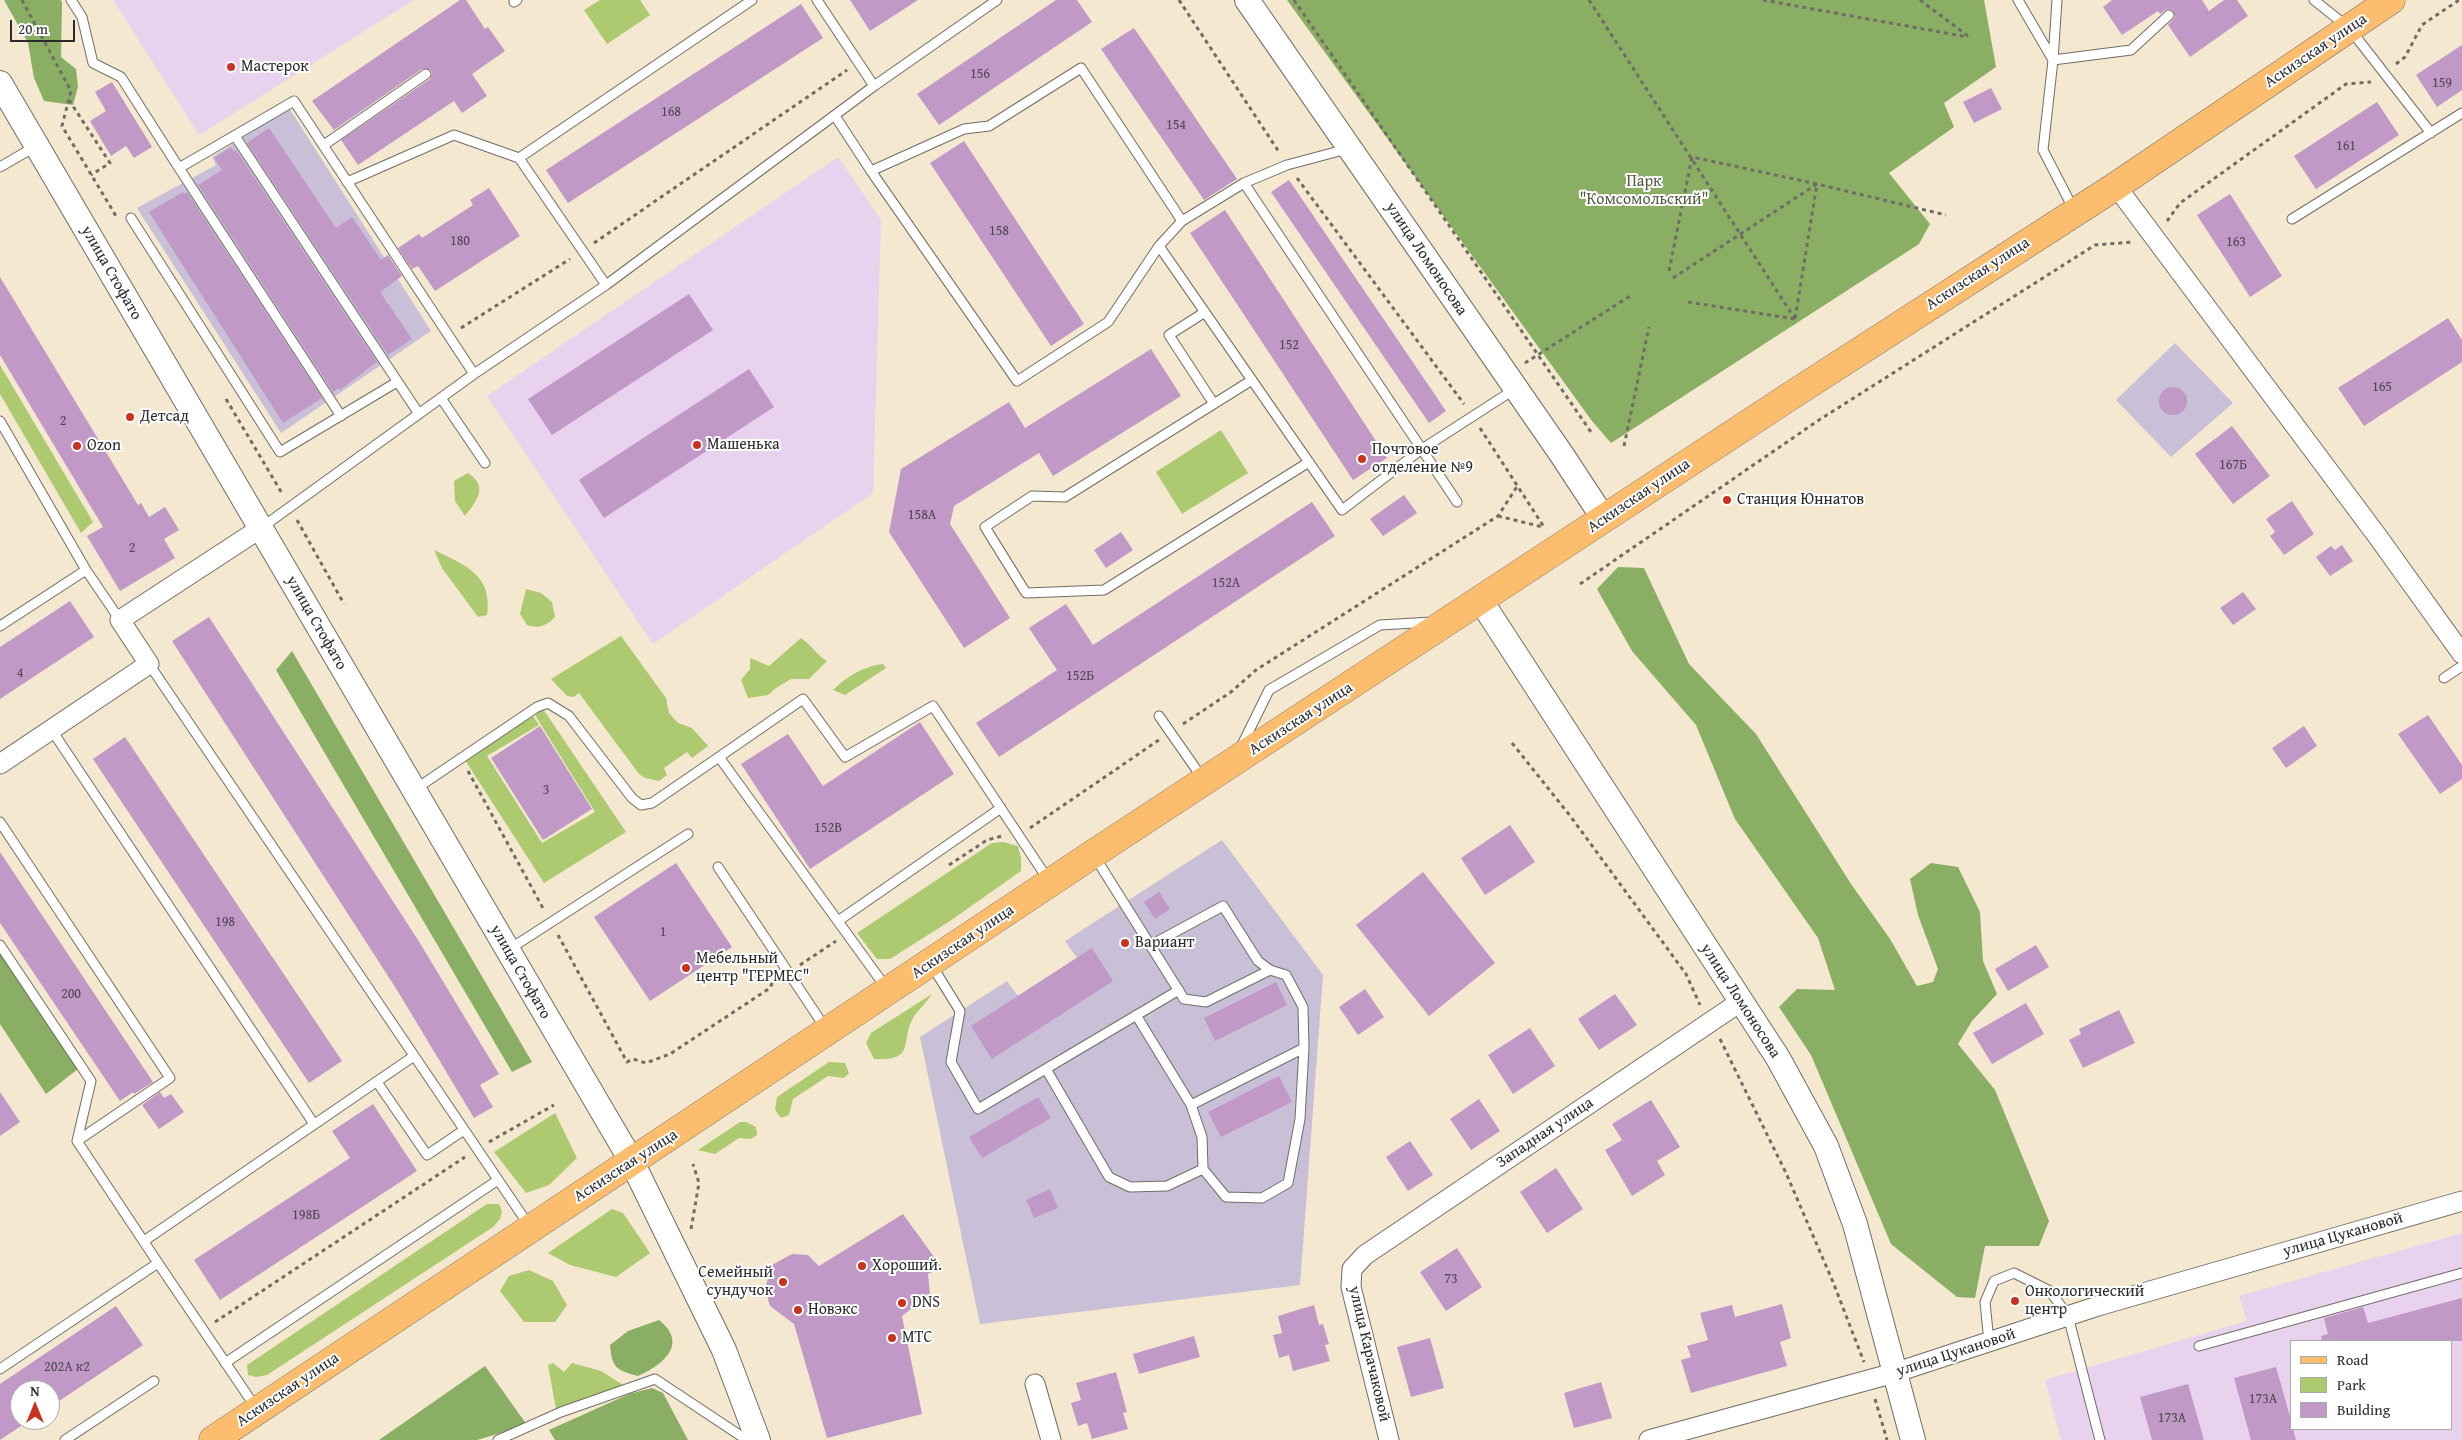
<!DOCTYPE html>
<meta charset="utf-8">
<style>
body{margin:0}
#map{position:relative;width:2462px;height:1440px;overflow:hidden;background:#f4e8d0;font-family:"Gentium Book Plus",serif}
canvas{display:block}
.legend{position:absolute;left:2290px;top:1340px;width:162px;height:90px;box-sizing:border-box;background:#fff;border:1px solid #aaa;margin:0;padding:6px 9px;list-style:none;font-size:15px;color:#2b2b2b}
.legend li{display:flex;align-items:center;gap:10px;height:25px}
.legend b{width:25px;border:1px solid #aaa}
.north{position:absolute;left:10px;top:1380px;width:50px;height:50px;box-sizing:border-box;background:#fff;border:1px solid #aaa;border-radius:50%;rotate:0deg;font-size:14px;font-weight:700;line-height:20px;text-align:center;color:#2b2b2b}
.north::after{content:'';display:block;margin:auto;width:18px;height:22px;background:#c8321e;clip-path:polygon(50% 0,100% 100%,50% 72%,0 100%)}
.scale{position:absolute;left:10px;top:20px;width:65px;height:22px;box-sizing:border-box;border:2px solid #2b2b2b;border-top:0;padding-left:6px;font-size:15px;line-height:18px;white-space:nowrap;color:#2b2b2b;-webkit-text-stroke:4px #fff;paint-order:stroke}
</style>
<div id="map">
<canvas width="2462" height="1440"></canvas>
<ul class="legend">
<li><b style="height:6px;background:#fcbd6f"></b>Road</li>
<li><b style="height:14px;background:#adca71"></b>Park</li>
<li><b style="height:14px;background:#c099c7"></b>Building</li>
</ul>
<div class="north">N</div>
<div class="scale">20 m</div>
</div>
<script>
const g = document.querySelector('canvas').getContext('2d');
g.lineJoin = 'round';
function fillPath(path, color) { g.fillStyle = color; g.fill(path, 'evenodd'); }
function strokePath(path, color, width, dash) { g.strokeStyle = color; g.lineWidth = width; g.lineCap = dash ? 'butt' : 'round'; g.setLineDash(dash || []); g.stroke(path); }
function drawText(font, color, halo, rows, align = 'center') {
  g.font = font + ' "Gentium Book Plus",serif'; g.lineWidth = 4; g.setLineDash([]); g.textBaseline = 'middle'; g.strokeStyle = halo; g.fillStyle = color; for (const [text, x, y, turn = 0] of rows) {
    g.save(); g.translate(x, y); g.rotate((+turn || 0) * Math.PI / 180); g.textAlign = isNaN(turn) ? turn : align; if (halo) g.strokeText(text, 0, 0); g.fillText(text, 0, 0); g.restore();
  }
}
fillPath(new Path2D(`
 M113,0H414L199,135Z
 M838,157L881,220L873,493L653,644L487,396Z
 M2462,1233V1440H2061L2045,1380L2247,1321L2239,1296ZM2291,1341H2451V1429H2291Z`), '#e8d2ee');
fillPath(new Path2D(`
 M289,108L431,331L281,433L137,208L216,165L212,157Z
 M2175,343L2233,403L2171,457L2116,400Z
 M1222,840L1323,975L1300,1285L980,1324L920,1037L1007,981L1018,996L1077,958L1065,941Z`), '#c9bfd7');
fillPath(new Path2D(`
 M600,0H640L650,15L607,44L584,10Z
 M0,365L93,522L81,533L0,394Z
 M1221,430L1248,473L1182,514L1156,472Z
 M468,473C488,486 478,500 465,516L455,501L454,481Z
 M434,550C465,565 493,575 487,615L478,617L442,568Z
 M526,589L541,593L552,602L555,617C546,626 539,629 527,625L520,614Z
 M621,636L666,698L669,713L678,723L692,728L708,746L692,758L687,752L664,768L667,775L659,781L645,778L639,774L579,693L574,697L567,696L551,679Z
 M801,638C812,645 816,655 827,661L809,679H791L776,688L768,695L748,698L741,680L750,669V658L769,666Z
 M883,664L886,668L845,695L833,690C847,676 864,666 883,664Z
 M543,709L626,832L544,883L465,760L533,716L539,725L487,756L542,843L595,812L535,715Z
 M1003,842L1018,846L1021,858V871L950,921L890,959H877L857,933L992,843Z
 M932,994C927,1002 920,1008 915,1015C898,1040 919,1061 874,1059L866,1043L871,1033Z
 M829,1062L845,1063L849,1073L844,1078L828,1076L793,1099L789,1115L781,1118L775,1110L777,1097Z
 M555,1113L577,1158L549,1185L526,1193L494,1152Z
 M740,1122H746L756,1127L757,1135L751,1139L739,1138L715,1154L698,1150Z
 M487,1204H499L502,1211L500,1219L493,1227L267,1375L256,1377L248,1375L247,1365Z
 M612,1209L623,1213L650,1253L616,1277L570,1265L548,1253Z
 M529,1270L553,1281L567,1305L555,1322H524L500,1291L509,1276Z
 M553,1363L564,1372L572,1363L601,1371L623,1385L556,1409L548,1365Z`), '#adca71');
fillPath(new Path2D(`
 M4,0H61L62,3L61,57L76,69L78,87L73,105L44,101L34,78L28,43Z
 M1287,0H1984L1996,67L1944,103L1954,127L1889,173L1930,224L1919,244L1611,443L1592,421Z
 M1618,567L1644,568L1689,664L1756,734L1851,884L1890,939L1917,986L1933,982L1938,969L1918,915L1910,879L1931,863L1958,867L1980,912L1983,961L1997,994L1972,1021L1958,1044L1995,1090L2049,1221L2039,1246H1985L1975,1298L1957,1297L1891,1244L1811,1055L1779,1007L1797,989L1835,990L1818,938L1735,819L1696,725L1632,651L1597,589Z
 M292,651L532,1062L512,1072L276,670Z
 M0,945L83,1065L46,1094L0,1024Z
 M659,1320C689,1344 663,1365 638,1376C616,1370 612,1368 610,1345L628,1331Z
 M485,1366L527,1425L477,1440H379Z
 M652,1388L663,1393L688,1440H555L549,1430L629,1394Z`), '#8aae63');
fillPath(new Path2D(`
 M460,0H466L485,29L488,27L505,51L472,74L487,96L462,113L454,101L358,165L341,140L430,79L432,74L431,70L422,69L334,130L312,101Z
 M850,0H918L870,31Z
 M1056,0H1077L1092,22L939,125L917,94Z
 M2112,0H2202L2209,11L2224,0H2237L2248,16L2190,57L2168,25L2175,17L2173,10L2167,9L2160,14L2158,11L2122,35L2103,7Z
 M801,4L823,38L568,203L546,170Z
 M1134,28L1237,179L1204,200L1101,49Z
 M2462,45V90L2437,107L2416,75Z
 M112,82L152,147L134,158L126,146L111,156L90,121L106,111L95,92Z
 M1991,88L2002,109L1974,123L1963,102Z
 M2377,102L2399,135L2316,189L2294,156Z
 M269,128L336,228L352,217L381,260L388,255L402,276L380,292L412,339L388,355L247,143Z
 M964,141L1084,324L1051,346L930,163Z
 M231,147L234,151L236,150L377,362L340,390L338,388L333,392L198,185L222,170L214,158Z
 M1289,180L1446,411L1429,423L1271,192Z
 M489,188L520,236L435,291L418,266L412,269L398,248L419,234L422,238L473,205L470,200Z
 M183,192L184,194L187,192L322,398L283,423L149,212Z
 M2230,194L2282,276L2250,297L2197,215Z
 M1225,210L1387,458L1353,480L1190,233Z
 M0,277L138,505L141,503L149,517L165,507L179,530L164,539L175,558L120,591L87,536L103,527L0,355Z
 M689,294L713,330L552,435L528,399Z
 M2448,318L2462,340V362L2364,426L2338,388Z
 M1151,349L1181,396L1053,476L1039,453L954,506L950,524L1010,618L964,648L889,532L901,469L1009,402L1025,428Z
 M749,369L774,407L604,518L579,480Z
 M2159 401a14 14 0 1 1 28 0a14 14 0 1 1-28 0Z
 M2232,426L2270,476L2233,504L2195,454Z
 M1404,495L1417,513L1383,536L1370,519Z
 M2292,501L2314,534L2284,555L2270,536L2275,532L2266,519Z
 M1312,502L1335,536L999,757L976,723L1057,670L1029,628L1066,604L1093,645Z
 M1121,532L1133,550L1106,568L1094,550Z
 M2342,545L2353,561L2330,576L2316,557L2331,546L2335,550Z
 M2243,592L2256,609L2233,625L2220,608Z
 M70,601L94,637L0,699V647Z
 M209,617L418,940L499,1074L480,1085L493,1107L474,1118L397,990L172,641Z
 M2428,715L2462,765V779L2440,794L2398,734Z
 M920,722L954,774L810,869L741,764L788,734L823,786Z
 M540,726L592,809L543,840L491,758Z
 M2304,726L2317,746L2286,768L2272,748Z
 M125,737L342,1061L309,1083L93,759Z
 M1510,825L1535,862L1485,895L1461,858Z
 M0,852L153,1082L134,1094L133,1092L120,1101L0,923Z
 M676,863L732,947L650,1001L594,917Z
 M1423,872L1495,963L1429,1016L1356,925Z
 M1159,892L1170,909L1155,919L1144,902Z
 M2036,945L2049,967L2008,991L1995,969Z
 M1092,948L1113,981L992,1059L971,1026Z
 M1276,982L1287,1005L1215,1041L1204,1018Z
 M1365,989L1384,1017L1358,1035L1339,1007Z
 M1615,994L1637,1025L1599,1050L1578,1019Z
 M2026,1003L2044,1034L1992,1064L1973,1033Z
 M2119,1010L2135,1043L2083,1068L2069,1040L2081,1034L2079,1029Z
 M1530,1028L1555,1066L1513,1094L1488,1055Z
 M1279,1076L1292,1102L1221,1137L1208,1112Z
 M0,1092L20,1122L0,1136Z
 M160,1092L164,1098L171,1094L184,1112L159,1129L142,1105Z
 M1038,1097L1051,1118L982,1158L969,1137Z
 M1479,1099L1500,1131L1471,1150L1450,1119Z
 M1651,1100L1680,1147L1657,1161L1665,1175L1632,1196L1605,1150L1622,1140L1612,1124Z
 M373,1104L417,1171L220,1300L194,1260L350,1158L332,1131Z
 M1410,1141L1433,1175L1408,1191L1386,1157Z
 M1556,1168L1583,1209L1547,1233L1520,1192Z
 M1050,1189L1058,1208L1034,1218L1026,1200Z
 M903,1214L942,1268L928,1274L930,1294L902,1316L922,1414L827,1438L794,1324L770,1306L765,1289L772,1265L792,1254L808,1255L819,1266Z
 M1457,1248L1482,1287L1446,1311L1420,1272Z
 M2462,1298V1341H2322L2321,1336L2328,1334L2324,1318L2363,1307L2368,1323Z
 M1782,1304L1791,1338L1780,1342L1787,1366L1691,1393L1681,1360L1691,1357L1687,1346L1708,1340L1700,1313L1732,1305L1735,1317Z
 M1314,1305L1319,1325L1323,1324L1329,1344L1325,1345L1330,1361L1293,1371L1289,1355L1279,1358L1273,1335L1282,1333L1278,1316Z
 M116,1306L143,1345L50,1407V1390H20V1420H30L0,1440V1384Z
 M1194,1336L1200,1357L1139,1374L1133,1354Z
 M1430,1338L1444,1388L1411,1397L1397,1347Z
 M2276,1367L2291,1420V1429H2293L2296,1440H2251L2234,1378Z
 M1116,1372L1127,1412L1123,1413L1128,1429L1092,1439L1087,1423L1078,1426L1071,1403L1081,1400L1076,1383Z
 M1601,1382L1612,1418L1574,1428L1564,1393Z
 M2188,1384L2204,1440H2152L2140,1397Z`), '#c099c7');
const service = new Path2D(`
 M71,0L82,17L93,63L121,77L179,168L294,101L474,374
 M817,0L874,86
 M2018,0L2053,60L2043,150L2074,210
 M2057,0L2053,60L2131,50L2169,15
 M2314,0L2349,28L2431,133
 M514,2L517,0
 M835,116L871,171L964,129L989,126L1081,68L1182,221L1159,246L1108,322L1017,381L871,171
 M235,136L419,414
 M324,145L426,74
 M519,158L606,285
 M0,167L36,146
 M179,168L341,416
 M347,182L454,135L519,158L752,0
 M1244,183L1457,502
 M131,218L280,452L397,382
 M2292,219L2462,113
 M1182,221L1244,183L1287,165L1347,149
 M1159,246L1342,510L1422,449L1515,389
 M1205,312L1169,335L1214,404
 M1252,380L1065,497L1032,496L985,527L1026,593L1104,590L1309,462
 M441,398L485,463
 M0,421L86,570L120,620
 M261,528L474,374L606,285L874,86L997,0
 M0,626L86,570
 M149,664L530,1227
 M2444,678L2462,666
 M1159,716L1203,779
 M51,729L314,1124
 M1241,747L1269,690L1380,625L1432,622
 M414,790L537,707L548,703L569,716L632,798L641,805L652,803L719,757
 M0,822L170,1078L77,1141
 M1095,857L1184,999L1206,1002L1270,970
 M718,867L826,1029
 M838,921L1001,808
 M0,945L91,1081L77,1141L158,1263
 M1151,945L1223,906L1258,961L1270,970L1286,975L1303,1007L1304,1048L1300,1119L1288,1183L1262,1198L1226,1197L1203,1169L1202,1137L1191,1105
 M508,950L688,834
 M931,964L960,1011L951,1062L978,1109L1179,990
 M887,989L719,757L803,699L845,757L933,706L1049,881
 M1136,1015L1191,1105L1304,1048
 M1046,1069L1109,1177L1130,1187L1167,1186L1203,1169
 M377,1082L427,1155L464,1130
 M144,1241L414,1056
 M1989,1342L1985,1302L1994,1281L2014,1273L2050,1291L2068,1316L2100,1440
 M2199,1346L2462,1273
 M225,1363L498,1180
 M0,1369L158,1263L256,1408
 M65,1440L154,1381
 M498,1440L561,1412L655,1379L747,1440`);
const minor = new Path2D(`
 M2116,186L2378,537L2462,654
 M0,764L149,664L120,620L261,528
 M1035,1384L1051,1440
 M1389,1440L1351,1287L1352,1269L1365,1255L1740,1002
 M1649,1440L1894,1373L2098,1306L2462,1201`);
const tertiary = new Path2D(`
 M1247,0L1562,455L1604,519
 M0,83L632,1162L724,1350L758,1440
 M1481,601L1778,1058L1826,1146L1855,1224L1913,1440`);
const primary = new Path2D(`
 M213,1440L1093,854L1792,395L2116,186L2391,0`);
strokePath(service, '#716d65', 11);
strokePath(minor, '#716d65', 21);
strokePath(tertiary, '#716d65', 26);
strokePath(primary, '#716d65', 29);
strokePath(new Path2D(`
 M22,0L71,91L62,126L116,216
 M1179,0L1279,152
 M1294,0L1593,435
 M1589,0L1795,319
 M1763,0L1968,37
 M1920,0L1968,36
 M2396,64L2405,57L2422,25L2459,0
 M69,100L110,163L91,175
 M1297,178L1464,404
 M2167,221L2180,203L2346,84L2371,82
 M594,243L847,70
 M1669,271L1692,157L1817,184L1795,319
 M1673,278L1817,184L1946,215
 M1688,302L1795,319
 M461,328L570,259
 M1525,363L1630,296
 M226,399L283,495
 M1480,428L1544,527
 M1624,446L1649,327
 M1498,516L1543,527
 M297,520L344,604
 M1580,584L1819,420L2095,245L2133,242
 M1183,724L1231,692L1256,670L1498,516L1518,485
 M1512,743L1571,817L1686,974L1700,1005
 M468,771L544,910
 M1030,828L1159,740
 M949,865L987,840L1002,836
 M558,935L627,1062L633,1059L646,1063L670,1054L770,988L774,979
 M800,965L836,941
 M1720,1039L1786,1173L1833,1282L1864,1362
 M489,1142L554,1105
 M691,1229L699,1183L693,1164
 M215,1322L465,1157
 M1875,1399L1887,1440`), '#716d65', 3, [4, 4]);
strokePath(service, '#fff', 9);
strokePath(minor, '#fff', 19);
strokePath(tertiary, '#fff', 24);
strokePath(primary, '#fcbd6f', 28);
for (const [x, y, r, color] of [
 [231,67,5,"#c8321e"],
 [130,417,5,"#c8321e"],
 [697,445,5,"#c8321e"],
 [77,446,5,"#c8321e"],
 [1362,459,5,"#c8321e"],
 [1727,500,5,"#c8321e"],
 [1125,943,5,"#c8321e"],
 [686,968,5,"#c8321e"],
 [862,1266,5,"#c8321e"],
 [783,1282,5,"#c8321e"],
 [2015,1301,5,"#c8321e"],
 [902,1303,5,"#c8321e"],
 [798,1310,5,"#c8321e"],
 [892,1338,5,"#c8321e"]
]) { const dot = new Path2D(); dot.arc(x, y, r, 0, 2 * Math.PI); g.fillStyle = color; g.fill(dot); strokePath(dot, '#fff', 2); }
drawText('14px', '#504652', null, [
 ["156",980,74],
 ["159",2442,83],
 ["168",671,112],
 ["154",1176,125],
 ["161",2346,146],
 ["158",999,231],
 ["180",460,241],
 ["163",2236,242],
 ["152",1289,345],
 ["165",2382,387],
 ["2",63,421],
 ["167Б",2233,465],
 ["158А",922,515],
 ["2",132,548],
 ["152А",1226,583],
 ["4",20,673],
 ["152Б",1080,676],
 ["3",546,790],
 ["152В",828,828],
 ["198",225,922],
 ["1",663,932],
 ["200",71,994],
 ["198Б",306,1215],
 ["73",1451,1279],
 ["202А к2",67,1367],
 ["173А",2263,1399],
 ["173А",2172,1418]
]);
drawText('16px', '#2b2b2b', '#fff', [
 ["Аскизская улица",2316,51,-34],
 ["улица Ломоносова",1426,259,56],
 ["улица Стофато",111,273,60],
 ["Аскизская улица",1978,274,-33],
 ["Аскизская улица",1639,496,-34],
 ["улица Стофато",316,623,60],
 ["Аскизская улица",1301,719,-33],
 ["Аскизская улица",963,942,-34],
 ["улица Стофато",520,972,60],
 ["улица Ломоносова",1740,1001,57],
 ["Западная улица",1545,1133,-34],
 ["Аскизская улица",626,1166,-33],
 ["улица Цукановой",2343,1235,-16],
 ["улица Цукановой",1956,1353,-18],
 ["улица Карачаковой",1369,1354,77],
 ["Аскизская улица",288,1390,-34]
]);
drawText('16px', '#2b2b2b', '#fff', [
 ["Мастерок",241,67],
 ["Детсад",140,417],
 ["Машенька",707,445],
 ["Ozon",87,446],
 ["Почтовое",1372,450],
 ["отделение №9",1372,468],
 ["Станция Юннатов",1737,500],
 ["Вариант",1135,943],
 ["Мебельный",696,959],
 ["центр \"ГЕРМЕС\"",696,977],
 ["Хороший.",872,1266],
 ["Семейный",773,1273,"right"],
 ["сундучок",773,1291,"right"],
 ["Онкологический",2025,1292],
 ["центр",2025,1310],
 ["DNS",912,1303],
 ["Новэкс",808,1310],
 ["МТС",902,1338]
], 'left');
drawText('16px', '#525b40', '#fff', [
 ["Парк",1644,182],
 ["\"Комсомольский\"",1644,200]
]);
</script>
